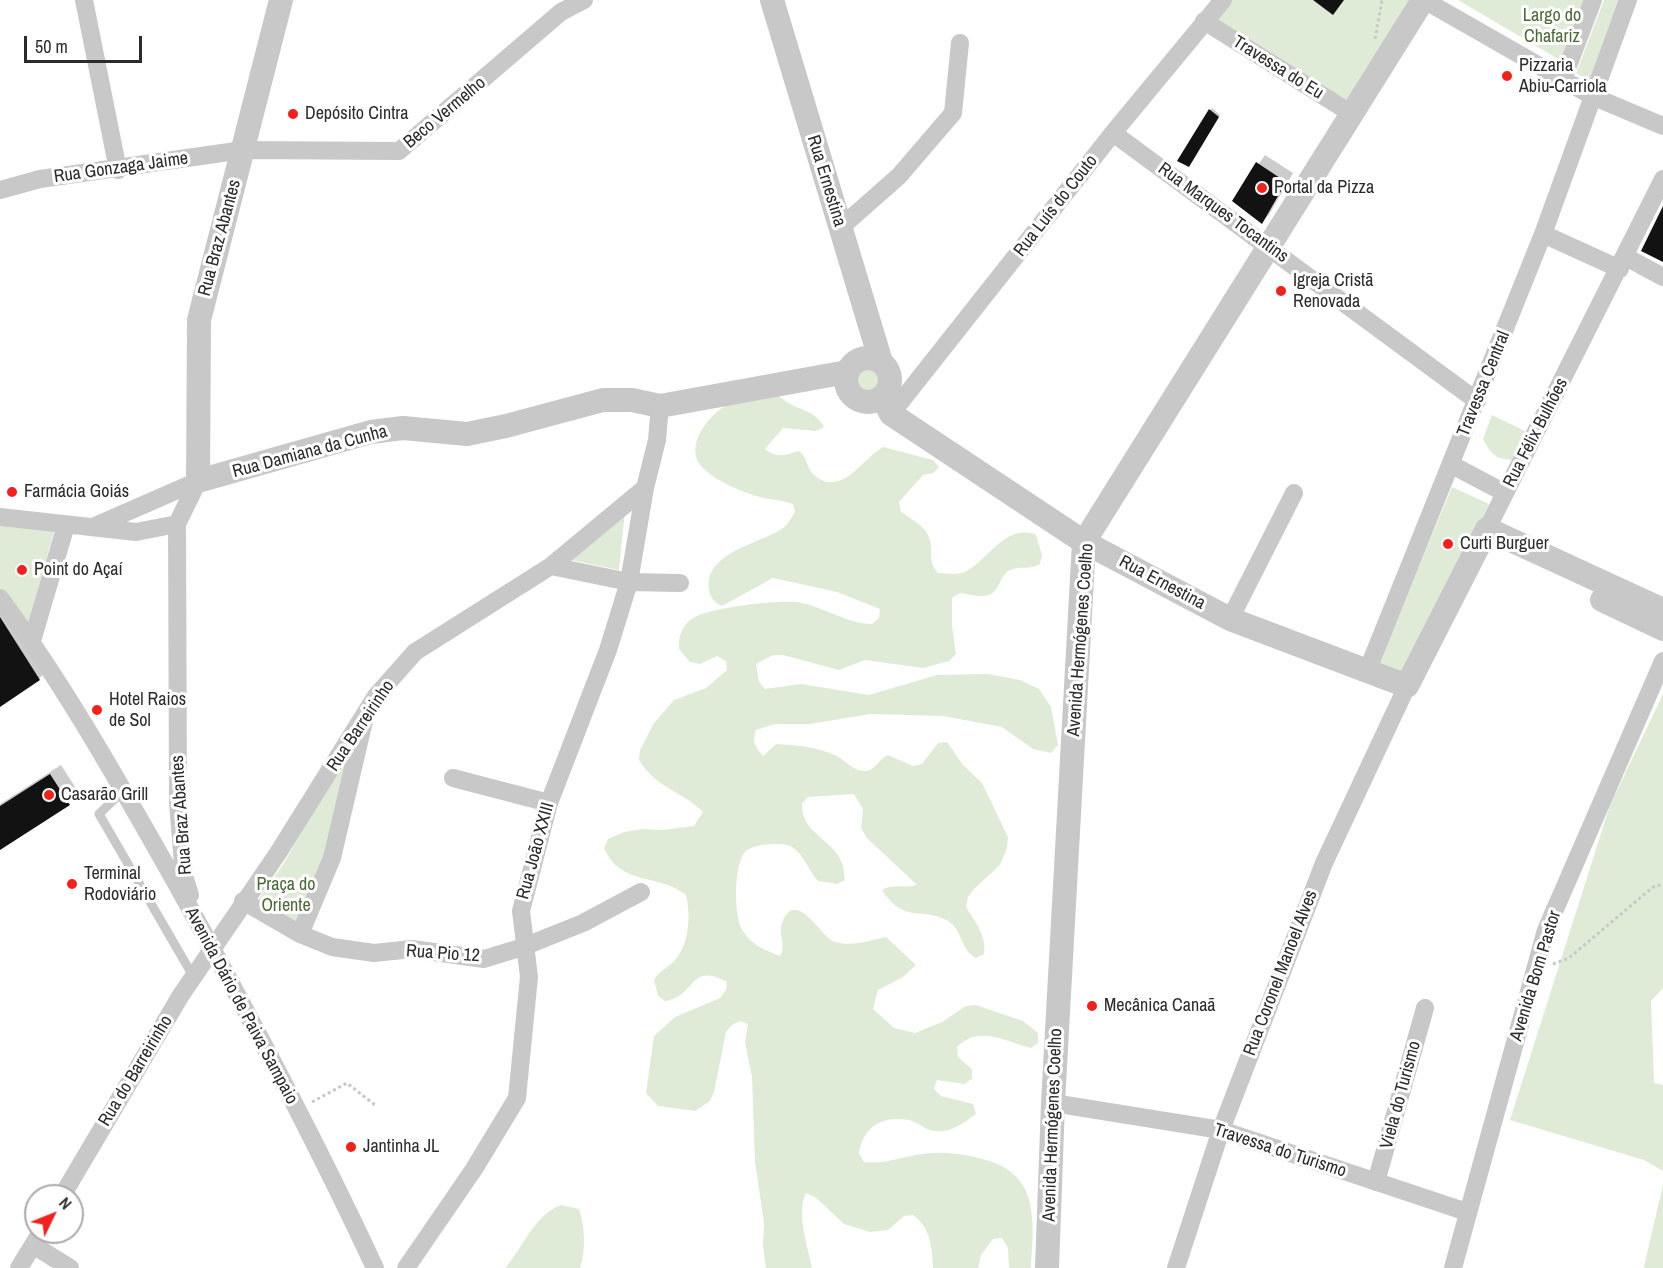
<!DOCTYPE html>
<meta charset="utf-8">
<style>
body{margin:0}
#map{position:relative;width:1663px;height:1268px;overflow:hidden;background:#fff;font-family:"Archivo Narrow",sans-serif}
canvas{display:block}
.north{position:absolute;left:24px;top:1184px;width:60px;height:60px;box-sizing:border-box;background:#fff;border:2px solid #aaa;border-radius:50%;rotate:47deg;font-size:16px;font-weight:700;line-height:24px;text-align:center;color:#2b2b2b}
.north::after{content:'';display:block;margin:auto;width:21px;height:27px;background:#f3211d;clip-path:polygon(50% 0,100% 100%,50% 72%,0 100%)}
.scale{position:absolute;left:24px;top:36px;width:118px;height:27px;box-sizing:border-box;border:3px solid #2b2b2b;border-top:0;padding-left:8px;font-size:18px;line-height:21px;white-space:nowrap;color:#2b2b2b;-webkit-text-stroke:4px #fff;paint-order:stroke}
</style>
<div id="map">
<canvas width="1663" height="1268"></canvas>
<div class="north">N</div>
<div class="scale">50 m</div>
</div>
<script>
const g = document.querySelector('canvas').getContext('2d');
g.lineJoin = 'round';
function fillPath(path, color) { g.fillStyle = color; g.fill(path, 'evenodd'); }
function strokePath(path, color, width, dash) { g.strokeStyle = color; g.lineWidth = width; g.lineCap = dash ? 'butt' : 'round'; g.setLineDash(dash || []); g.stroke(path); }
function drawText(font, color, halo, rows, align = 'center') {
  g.font = font + ' "Archivo Narrow",sans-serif'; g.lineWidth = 6; g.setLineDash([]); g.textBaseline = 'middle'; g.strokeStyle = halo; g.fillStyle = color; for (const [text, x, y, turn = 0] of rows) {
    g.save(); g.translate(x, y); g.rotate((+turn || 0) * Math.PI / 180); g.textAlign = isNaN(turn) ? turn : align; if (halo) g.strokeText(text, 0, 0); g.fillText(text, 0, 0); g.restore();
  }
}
fillPath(new Path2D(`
 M1232,0H1412L1348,103L1215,19Z
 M1458,0H1588L1565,63Z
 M1604,0H1625L1594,84L1576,73Z
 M856 378a12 12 0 1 1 24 0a12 12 0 1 1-24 0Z
 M770,390C777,394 783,400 790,404C804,411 816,412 824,427L816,431L783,428L765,449C777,459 785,455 799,451C808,458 806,468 814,475C841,499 864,457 883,447L933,460L939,467L933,473L923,475L899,502L901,512C910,518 925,526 929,537C934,551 927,561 938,573C947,573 958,576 967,571C989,559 1006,523 1036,535L1042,555L1040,564C1030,570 1023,566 1013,569C999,572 1001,592 988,595C981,598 968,594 960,593L952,598V626L956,654L949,661L923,668L865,660L839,670L783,655H773L756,664L759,682L765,689L801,684L869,695L937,675L988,674L1020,680L1039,689L1051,707L1058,745L1051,753L1033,749L1002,727L943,716L870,714L810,724H775L756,730C752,742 755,747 763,756L776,744C795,745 819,747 837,756C845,761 855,772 866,771C875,770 879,759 888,755L913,766L922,764L938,743L947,742L963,765L982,783L1008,837L1007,848L1000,865L974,889L968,897L966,907C975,922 987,936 984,954L976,958C960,950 963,930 948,921C922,906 905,925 882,890C894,883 905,889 917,885L867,838L861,828L863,809L854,794L808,797L802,804C801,833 832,839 841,861C844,866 844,874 845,880L837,884L818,881C809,871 802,851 790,846C781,842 752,844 745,852C734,863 733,917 743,931C751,945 765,950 780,956C787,945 777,933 783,920C798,889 820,937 835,942C851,947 871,940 886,937L916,965L903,977L878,990L873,1009L894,1028L915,1033L942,1022L966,1006L976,1005L1023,1021L1038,1033V1043L1031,1048C1004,1041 979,1025 957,1047L958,1057L972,1069V1079L964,1084L937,1080L934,1089L941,1096L973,1104L976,1114C965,1122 950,1134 934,1131C925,1130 918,1122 909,1120C882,1115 863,1127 859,1153L864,1162C887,1165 909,1154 932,1153C949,1152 967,1155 983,1159C1040,1174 1034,1220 1031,1268H1009L1008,1248L1002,1238L993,1239L981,1255L978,1268H933C932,1247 931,1228 913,1215L904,1216L888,1230L870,1232L844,1224L815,1197L806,1193C796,1214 808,1246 812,1268H766L763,1247L764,1223L755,1162L752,1077L745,1042L748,1024L740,1021L732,1025L726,1032L714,1092L710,1101L695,1111L658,1106L646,1093L654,1036L675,1017L720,998L726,990L727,982C689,961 696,997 665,1001L658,996L654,980C660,970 668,968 675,960C689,945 691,915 686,895C659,873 621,887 604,848L608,839L624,832L643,829L663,830L694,826L703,812C681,790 657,789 639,760L640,750L654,723L674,700L706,688L727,670L726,661L717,656L700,664L690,662L679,649C678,637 682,625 693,618C710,607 777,600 797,602C823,606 847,624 872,624L879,618L880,609L837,592L773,578L722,606C714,602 710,598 709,589C704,553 758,544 780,530C787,527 791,518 795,512L793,504C780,499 766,500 753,495C738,490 715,480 704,469C682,449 707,416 727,405C740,398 756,395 770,390Z
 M1492,415L1529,433L1514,460C1496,459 1492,456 1483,439Z
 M1452,487L1489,504L1403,678L1377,667Z
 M625,511L619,570L566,559Z
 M0,525L54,532L28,623L0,588Z
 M1663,694V988L1651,1001L1654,1083L1663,1085V1171L1644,1160L1510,1120L1610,805Z
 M357,733L327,851L297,928L257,901L284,863Z
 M1663,1185V1268H1644L1645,1262Z
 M561,1205L579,1209C585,1226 586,1251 580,1268H505C524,1247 533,1216 561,1205Z`), '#e0ebd7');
fillPath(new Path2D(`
 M1212,108L1220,115L1190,163L1179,160Z
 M1265,155L1293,173L1269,215L1261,222L1234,200Z
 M0,607L49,668L39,679L0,705Z
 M61,765L79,793L69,803L0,848V804Z`), '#0003');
fillPath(new Path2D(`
 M1313,0H1344L1333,15Z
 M1209,109L1219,117L1189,167L1177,161Z
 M1256,162L1286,182L1262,224L1232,201Z
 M1663,206V262L1641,251Z
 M0,617L40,680L0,707Z
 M50,774L70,805L0,850V806Z`), '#121212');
strokePath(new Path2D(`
 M1375,39L1382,0
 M1553,964L1569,958L1653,887L1663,884
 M312,1102L347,1083L375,1105`), '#c8c8c8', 3, [3, 3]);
strokePath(new Path2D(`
 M123,791L99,814L193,976`), '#c8c8c8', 9);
strokePath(new Path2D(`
 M84,0L118,170
 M1424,0L1592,96L1663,126
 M1204,21L1352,114
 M1563,79L1593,0
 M1113,133L1477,401
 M0,190L40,179L243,150L399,151L561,12L584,0
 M840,228L899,176L953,113L960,43
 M1543,234L1620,269
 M1626,257L1663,277
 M891,414L1113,133L1223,0
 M1452,465L1505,493
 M0,517L136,532L177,524
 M95,526L198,481
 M1487,529L1663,179
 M551,566L629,582L680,583
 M0,598C65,686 118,781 172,876C244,1005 313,1135 375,1268
 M1230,619L1294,493
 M32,641L66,525
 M1368,669L1543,234L1628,0
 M453,778L549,803
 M190,895L184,876L178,803L177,524L198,481
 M243,901L300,934L332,947L374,953L412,949L484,959L523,947L583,923L641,892
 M300,934L332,858L364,721
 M1053,1103L1221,1130L1467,1212
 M1376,1182L1425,1008
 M62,1196L181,995L278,853L376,696L415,652L551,566L645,488
 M33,1245L70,1268
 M19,1268L41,1232
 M406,1268L474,1169L517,1098L529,977L521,911L549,803L608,650L629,582L645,488L657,440L660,406
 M1176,1268L1221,1130L1324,863L1407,686
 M1453,1268L1546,930L1663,661`), '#c8c8c8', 18);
strokePath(new Path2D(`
 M281,0L199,320L198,481L371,432L403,428L467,434L506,426L603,400H632L660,406L847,372
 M772,0L881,362
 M846 380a22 22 0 1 1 44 0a22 22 0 1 1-44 0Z
 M882,397L891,414L1084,542L1230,619L1407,686L1487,529L1663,610
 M1602,600L1663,629
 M1047,1268L1053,1103L1084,542L1423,0`), '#c8c8c8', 24);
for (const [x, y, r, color] of [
 [1507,76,6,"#f3211d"],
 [293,114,6,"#f3211d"],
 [1262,188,6,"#f3211d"],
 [1281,291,6,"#f3211d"],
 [12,492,6,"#f3211d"],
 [1448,544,6,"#f3211d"],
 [22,570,6,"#f3211d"],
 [97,710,6,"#f3211d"],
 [49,795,6,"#f3211d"],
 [72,884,6,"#f3211d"],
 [1092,1006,6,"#f3211d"],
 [351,1147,6,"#f3211d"]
]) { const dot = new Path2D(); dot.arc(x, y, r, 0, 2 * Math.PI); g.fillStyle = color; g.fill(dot); strokePath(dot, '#fff', 2); }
drawText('18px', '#496a36', '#fff', [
 ["Largo do",1552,16],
 ["Chafariz",1552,37],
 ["Praça do",286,885],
 ["Oriente",286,906]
]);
drawText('18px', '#2b2b2b', '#fff', [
 ["Pizzaria",1519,66],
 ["Abiu-Carriola",1519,87],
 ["Depósito Cintra",305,114],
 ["Portal da Pizza",1274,188],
 ["Igreja Cristã",1293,281],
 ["Renovada",1293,302],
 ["Farmácia Goiás",24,492],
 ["Curti Burguer",1460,544],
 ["Point do Açaí",34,570],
 ["Hotel Raios",109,700],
 ["de Sol",109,721],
 ["Casarão Grill",61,795],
 ["Terminal",84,874],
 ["Rodoviário",84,895],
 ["Mecânica Canaã",1104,1006],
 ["Jantinha JL",363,1147]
], 'left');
drawText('18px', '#2b2b2b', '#fff', [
 ["Travessa do Eu",1278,68,32],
 ["Beco Vermelho",445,113,-40],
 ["Rua Gonzaga Jaime",121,168,-8],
 ["Rua Ernestina",826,181,73],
 ["Rua Luís do Couto",1056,206,-52],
 ["Rua Marques Tocantins",1223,213,36],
 ["Rua Braz Abantes",220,238,-75],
 ["Travessa Central",1484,384,-68],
 ["Rua Félix Bulhões",1536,433,-63],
 ["Rua Damiana da Cunha",310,452,-15],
 ["Rua Ernestina",1162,583,28],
 ["Avenida Hermógenes Coelho",1081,640,-86],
 ["Rua Barreirinho",361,726,-56],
 ["Rua Braz Abantes",182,815,-94],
 ["Rua João XXIII",536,851,-75],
 ["Rua Pio 12",443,954,4],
 ["Rua Coronel Manoel Alves",1281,973,-69],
 ["Avenida Bom Pastor",1536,976,-73],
 ["Avenida Dário de Paiva Sampaio",241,1006,62],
 ["Rua do Barreirinho",136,1071,-59],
 ["Viela do Turismo",1401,1095,-75],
 ["Avenida Hermógenes Coelho",1053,1125,-88],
 ["Travessa do Turismo",1280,1151,18]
]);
</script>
